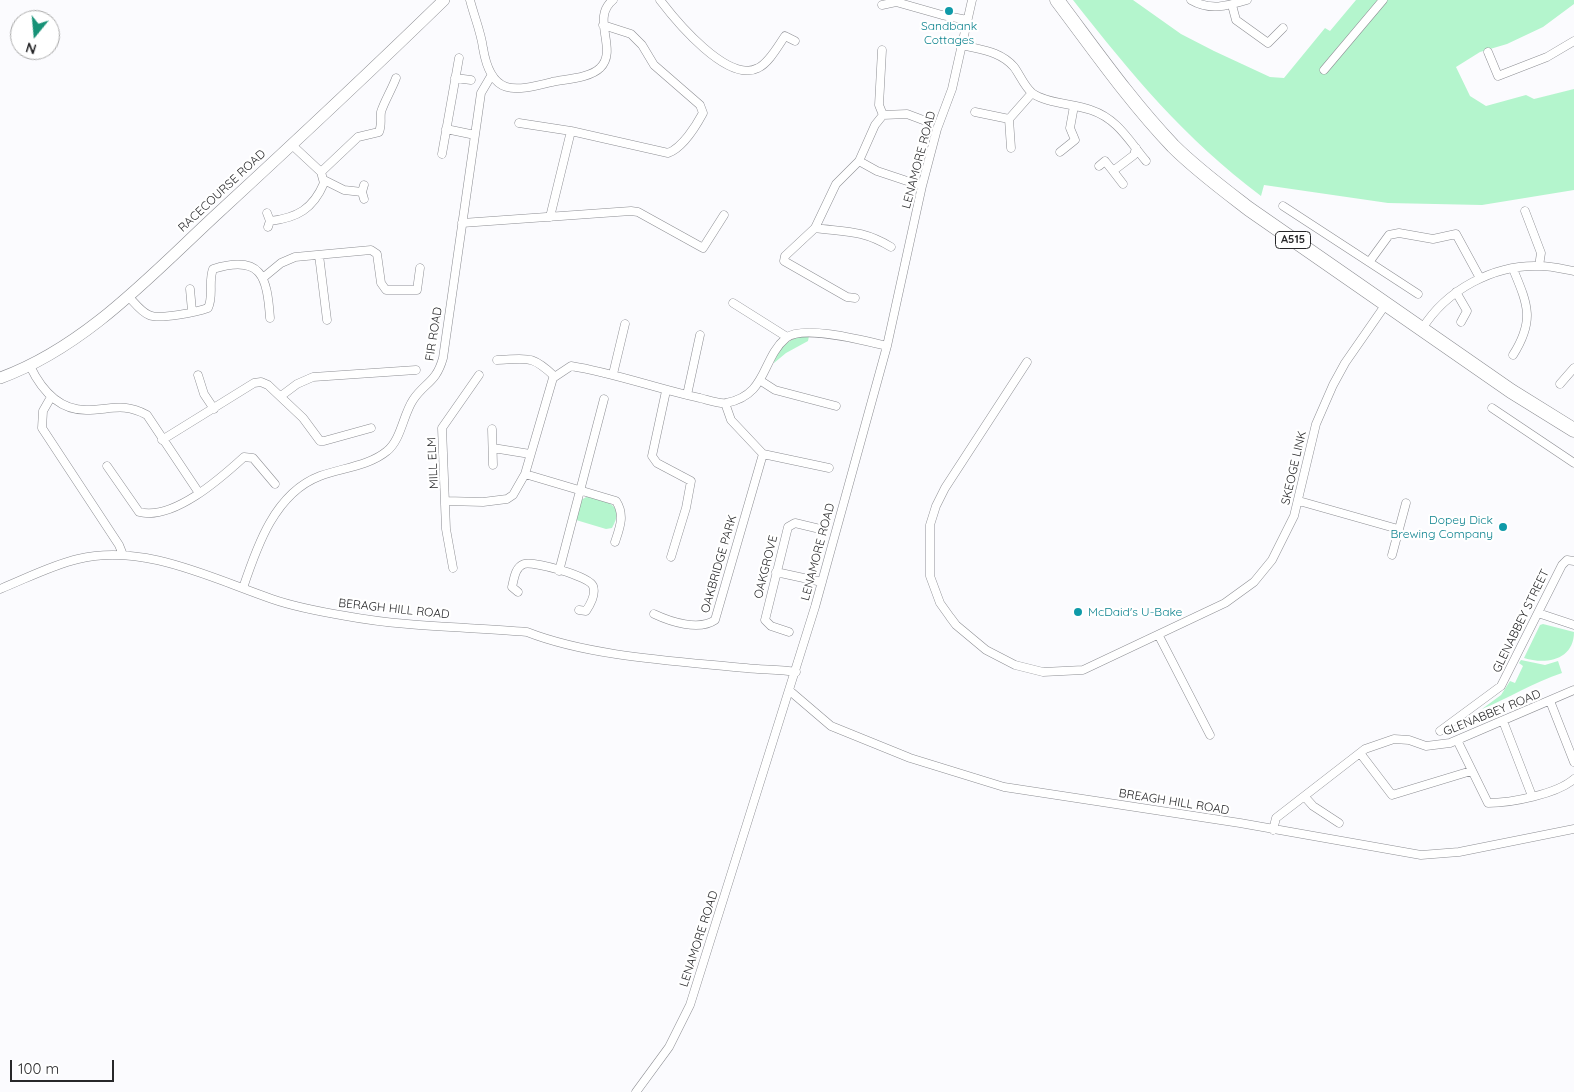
<!DOCTYPE html>
<style>
body{margin:0}
#map{position:relative;width:1574px;height:1092px;overflow:hidden;background:#fbfbfe;font-family:Quicksand,sans-serif}
canvas{display:block}
.north{position:absolute;left:10px;top:10px;width:50px;height:50px;box-sizing:border-box;background:#fff;border:1px solid #a9a9a9;border-radius:50%;rotate:197deg;font-size:14px;font-weight:700;line-height:20px;text-align:center;color:#272729}
.north::after{content:'';display:block;margin:auto;width:18px;height:22px;background:#179277;clip-path:polygon(50% 0,100% 100%,50% 72%,0 100%)}
.scale{position:absolute;left:10px;top:1060px;width:104px;height:22px;box-sizing:border-box;border:2px solid #272729;border-top:0;padding-left:6px;font-size:15px;line-height:18px;white-space:nowrap;color:#272729;-webkit-text-stroke:4px #fff;paint-order:stroke}
</style>
<div id="map">
<canvas width="1574" height="1092"></canvas>
<div class="north">N</div>
<div class="scale">100 m</div>
</div>
<script>
const g = document.querySelector('canvas').getContext('2d');
g.lineJoin = 'round';
function fillPath(path, color) { g.fillStyle = color; g.fill(path, 'evenodd'); }
function strokePath(path, color, width, dash) { g.strokeStyle = color; g.lineWidth = width; g.lineCap = dash ? 'butt' : 'round'; g.setLineDash(dash || []); g.stroke(path); }
function drawText(font, color, halo, rows, align = 'center') {
  g.font = font + ' Quicksand,sans-serif'; g.lineWidth = 4.5; g.setLineDash([]); g.textBaseline = 'middle'; g.strokeStyle = halo; g.fillStyle = color; for (const [text, x, y, turn = 0] of rows) {
    g.save(); g.translate(x, y); g.rotate((+turn || 0) * Math.PI / 180); g.textAlign = isNaN(turn) ? turn : align; if (halo) g.strokeText(text, 0, 0); g.fillText(text, 0, 0); g.restore();
  }
}
fillPath(new Path2D(`
 M1073,0H1133L1181,34L1214,51L1270,77L1284,78L1325,28L1330,31L1356,0H1574V4L1543,27L1507,44L1480,52L1456,67L1470,96L1486,106L1526,95L1534,99L1574,89V190L1482,205L1388,203L1264,185L1261,196C1184,138 1132,75 1073,0Z
 M801,336H809L808,341L786,353L774,363C776,350 788,340 801,336Z
 M588,496C606,501 626,504 612,528L606,529L576,520L581,500Z
 M1543,624L1574,632C1574,660 1546,665 1524,658L1540,625Z
 M1521,660L1545,665L1558,661L1562,673C1534,682 1509,698 1482,709L1501,695L1510,681L1515,683L1523,666L1519,663Z`), '#b4f5cd');
const street = new Path2D(`
 M470,0C474,16 481,32 483,48C491,96 513,92 552,82C566,79 590,78 600,68C619,50 590,18 613,0
 M660,0C676,21 728,84 758,68C769,63 778,46 785,36L795,41
 M1191,0C1210,11 1227,6 1247,0
 M882,5L896,2L942,15L967,20
 M1232,5L1236,20L1268,43L1283,28
 M962,45C981,50 1000,51 1014,67C1020,75 1024,86 1032,93C1045,103 1075,104 1091,110C1118,119 1129,141 1146,161
 M1488,52L1498,76L1547,57L1574,41
 M1324,70L1383,0
 M455,78L471,80
 M975,112L1009,119L1032,93
 M883,115L907,114L923,120
 M1009,119L1011,148
 M519,123L571,131L668,153C682,148 696,126 703,113L700,105L654,65L642,45L631,34L603,25
 M446,129L475,135
 M1060,152L1075,140L1070,128L1074,106
 M442,154L459,58
 M859,161L875,125L883,115L879,105L882,50
 M1099,166L1105,161L1113,171L1134,155L1136,148
 M1113,171L1123,184
 M321,172L358,137L379,132C382,125 380,119 381,112C384,102 392,89 396,78
 M324,180L344,190L362,192
 M364,199L362,192L364,185
 M1283,206L1418,294
 M1525,211L1541,253L1539,266
 M267,213L270,221L268,227
 M550,217L571,131
 M270,221C297,218 313,209 324,183L321,172L292,145
 M462,223L631,211L638,212L703,248L724,215
 M815,228C846,232 863,230 891,247
 M319,255L327,320
 M1370,261L1389,235L1399,233L1433,239L1456,234L1480,278
 M264,277L281,263L295,257L371,250L377,254L381,283L386,290H417L420,268
 M190,289L192,311
 M1456,292L1467,311L1461,322
 M128,296C134,302 141,312 149,315C159,320 197,312 208,308C214,296 208,282 213,269C262,254 267,277 270,318
 M855,298L847,297L784,261L785,256L815,228L836,184L859,161L877,171L922,186
 M733,303L787,337
 M1422,329C1446,290 1494,264 1540,266C1551,266 1563,269 1574,271
 M1513,355C1535,320 1528,305 1513,269
 M497,360C527,359 531,354 554,376
 M1027,362L945,488L936,506L930,525V576L940,603L950,617L956,625L986,650L1015,665L1043,672L1083,670L1225,603L1254,582L1272,560L1294,516L1316,424L1333,385L1345,363L1386,304
 M30,366C41,389 58,410 86,410C110,410 123,402 147,415L199,493
 M613,374L625,324
 M198,375L204,394L214,409
 M761,381L775,390L836,406
 M1560,384L1574,368
 M666,391L652,456L657,463L691,481L686,508L671,557
 M687,395L700,335
 M281,396L297,384L313,377L416,370
 M51,397L43,411L42,428L119,545L123,555
 M1492,408L1574,463
 M492,429L493,465
 M162,440L254,383L261,382L268,385L303,418L320,441H324L371,428
 M493,448L530,454
 M763,454L829,468
 M107,466L139,512C173,521 221,478 244,457L253,458L275,484
 M525,474L616,501C625,515 620,527 615,542
 M446,501L483,502L507,499L513,495L525,474L553,378L571,366C615,373 657,389 700,398C708,400 719,404 726,403C768,395 761,359 786,338C803,324 866,341 887,346
 M1299,501L1398,529
 M1392,555L1406,503
 M453,568L446,529L442,428L479,375
 M559,571L604,399
 M776,572L822,582
 M243,588C257,546 275,493 320,476C342,468 369,466 387,451C401,440 403,415 413,400C425,382 436,383 443,358L481,93L491,76
 M0,589C25,579 52,565 78,559C143,543 211,578 272,599C295,607 322,612 346,616C405,627 467,627 527,632C591,657 677,661 746,668C763,670 779,669 796,672
 M518,592L512,587C514,579 515,567 524,564C534,561 589,576 593,586C596,594 590,605 586,611L579,610
 M1538,613L1574,625
 M654,614C671,622 699,631 715,620L763,454L731,420L725,403
 M789,632L771,626L765,620L788,527L795,523L820,529
 M1159,636L1210,735
 M790,691L831,726L910,758L1004,787L1240,823L1421,855L1459,852L1574,829
 M1550,701L1574,762
 M1503,721L1532,796
 M1440,731L1501,686L1562,565L1567,560L1574,561
 M1457,740L1488,803C1511,803 1557,794 1574,779
 M1360,753L1392,795L1471,771
 M1305,797L1313,806L1339,823
 M1273,830L1276,818L1365,749L1394,739L1409,740L1426,746L1450,743L1574,690
 M636,1092L669,1047L690,1005L815,607L887,346L922,186L937,129L952,89L972,0`);
const secondary = new Path2D(`
 M0,378C86,347 153,273 218,213C294,143 370,72 444,0`);
const highway = new Path2D(`
 M1057,0C1094,49 1130,101 1173,146C1196,169 1223,189 1249,209L1511,391L1574,430`);
strokePath(street, '#8d8e93', 9);
strokePath(secondary, '#8d8e93', 12);
strokePath(highway, '#8d8e93', 15);
strokePath(street, '#fff', 8);
strokePath(secondary, '#fff', 11);
strokePath(highway, '#fff', 14);
for (const [x, y, r, color] of [
 [949,11,5,"#0f9aa8"],
 [1503,527,5,"#0f9aa8"],
 [1078,612,5,"#0f9aa8"]
]) { const dot = new Path2D(); dot.arc(x, y, r, 0, 2 * Math.PI); g.fillStyle = color; g.fill(dot); strokePath(dot, '#fff', 2); }
for (const [x, y, w] of [
 [1293,240,35]
]) { const box = new Path2D(); box.roundRect(x - w / 2, y - 8.5, w, 17, 4); g.fillStyle = '#fff'; g.fill(box); strokePath(box, '#272729', 1); }
drawText('bold 11px', '#272729', null, [
 ["A515",1293,240]
]);
drawText('12px', '#0d838f', '#fff', [
 ["Sandbank",949,26],
 ["Cottages",949,40],
 ["Dopey Dick",1493,520,"right"],
 ["Brewing Company",1493,534,"right"],
 ["McDaid's U-Bake",1088,612,"left"]
]);
drawText('12px', '#272729', '#fff', [
 ["LENAMORE ROAD",919,160,-75],
 ["RACECOURSE ROAD",222,191,-43],
 ["FIR ROAD",434,334,-81],
 ["MILL ELM",433,463,-93],
 ["SKEOGE LINK",1294,468,-77],
 ["LENAMORE ROAD",818,552,-75],
 ["OAKBRIDGE PARK",719,564,-74],
 ["OAKGROVE",766,567,-76],
 ["BERAGH HILL ROAD",394,609,6],
 ["GLENABBEY STREET",1521,621,-64],
 ["GLENABBEY ROAD",1492,713,-22],
 ["BREAGH HILL ROAD",1174,802,9],
 ["LENAMORE ROAD",699,939,-72]
]);
</script>
